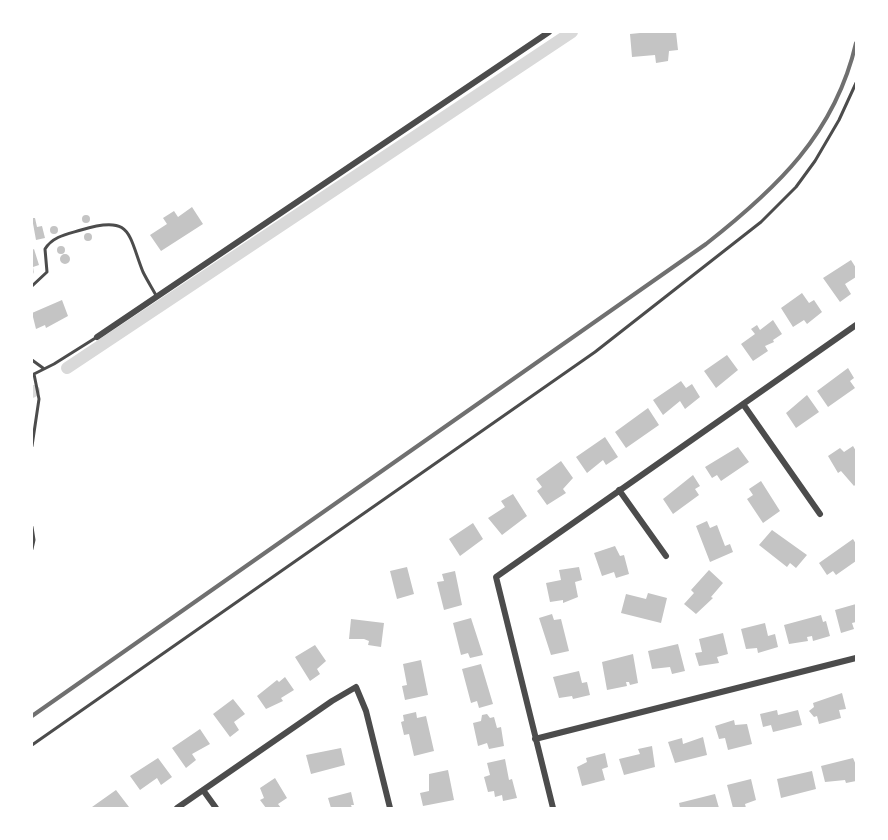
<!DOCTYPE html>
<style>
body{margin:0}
#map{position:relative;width:888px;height:840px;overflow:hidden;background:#fff;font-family:"Golos Text",sans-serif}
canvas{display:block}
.frame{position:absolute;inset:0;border:33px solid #fff;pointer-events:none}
</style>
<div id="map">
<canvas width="888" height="840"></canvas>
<div class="frame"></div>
</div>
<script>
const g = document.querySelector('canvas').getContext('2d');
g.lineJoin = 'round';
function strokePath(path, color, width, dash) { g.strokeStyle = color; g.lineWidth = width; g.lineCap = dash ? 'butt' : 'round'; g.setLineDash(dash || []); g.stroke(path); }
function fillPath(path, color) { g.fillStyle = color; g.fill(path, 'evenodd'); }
strokePath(new Path2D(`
 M67,368L572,32
 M32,392L34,391`), '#d9d9d9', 12);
fillPath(new Path2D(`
 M650,32H676L678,50L669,51L668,61L656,63L655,55L632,57L630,34Z
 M192,207L203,224L161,251L150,235L167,224L163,218L174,211L178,217Z
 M82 219a4 4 0 1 1 8 0a4 4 0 1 1-8 0Z
 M32,218H35L37,227L42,226L45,238L36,240Z
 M50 230a4 4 0 1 1 8 0a4 4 0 1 1-8 0Z
 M84 237a4 4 0 1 1 8 0a4 4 0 1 1-8 0Z
 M57 250a4 4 0 1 1 8 0a4 4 0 1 1-8 0Z
 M34,249L39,265L33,267L34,274L32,270V250Z
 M60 259a5 5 0 1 1 10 0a5 5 0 1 1-10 0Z
 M851,260L856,268V277L845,284L851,294L840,302L823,278Z
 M802,293L809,303L814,300L822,312L807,324L804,320L793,327L781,308Z
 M62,300L68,316L46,328L45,325L36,329L32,313Z
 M773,320L782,334L773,340L774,342L765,346L768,351L753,361L741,344L755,334L751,329L757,325L760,330Z
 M727,355L738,370L716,388L704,371Z
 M848,368L854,378L850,381L855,388L828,407L817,391Z
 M681,381L686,388L692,384L700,397L685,409L680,401L663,415L653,400Z
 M807,395L819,412L796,428L786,413Z
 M648,408L659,425L626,448L615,432Z
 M605,437L618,457L606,465L603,460L587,473L576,457Z
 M853,446L856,451V484L854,486L841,471L838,473L828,456L840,448L844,452Z
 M738,447L749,462L721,481L717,475L712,478L705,467Z
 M561,461L573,478L563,489L566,493L547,505L537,491L542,487L536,479Z
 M693,475L700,486L695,489L699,495L673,514L663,499Z
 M761,481L780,511L763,523L747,499L753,495L749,489Z
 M513,494L527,516L502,535L488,518L505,507L501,501Z
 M707,521L710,528L717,525L725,546L730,544L733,552L710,562L696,526Z
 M473,523L483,539L460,556L449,539Z
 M772,530L807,555L796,568L790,563L787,567L759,545Z
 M853,539L856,544V561L836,575L833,571L827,575L819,563Z
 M615,546L620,556L624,555L629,574L616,578L614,572L602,576L594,553Z
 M407,567L414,594L397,599L390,571Z
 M579,567L582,580L575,582L578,597L563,603V600L550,602L546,583L561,580L559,570Z
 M709,570L723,583L711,597L713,598L696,614L684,604L694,593L691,590Z
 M455,571L462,605L444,610L437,582L444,581L442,574Z
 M648,593L667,598L661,623L621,613L626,594L646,599Z
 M856,604V622L852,623L854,629L841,633L835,610Z
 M552,614L554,620L561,619L569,651L551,655L539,618Z
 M821,615L823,622L826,621L830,636L813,641L812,636L807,637L808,641L789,644L784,625Z
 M471,618L483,655L470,658L468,653L461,655L453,623Z
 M351,619L384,623L381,647L368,645L369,641L364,639H349Z
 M765,623L768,636L775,634L778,647L758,653L757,648L746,649L741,629Z
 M723,633L728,654L717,657L719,663L699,666L695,653L702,652L699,639Z
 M678,644L685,671L672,674L670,667L652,669L648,651Z
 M315,645L326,661L317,669L320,674L310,681L295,657Z
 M633,654L638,683L630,685L629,682H626L627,686L607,690L602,662Z
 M421,660L428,695L405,700L402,686L407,685L403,664Z
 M481,664L493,704L479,708L477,701L471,703L462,669Z
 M579,671L582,683L587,682L590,695L573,699L572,696L559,698L553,677Z
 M285,677L294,690L281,698L283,701L266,709L257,696L277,680L279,682Z
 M842,693L846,709L839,710L841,718L819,724L817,716L814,717L809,711L814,707L813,703Z
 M233,699L245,714L234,722L239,730L230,737L213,714Z
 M777,710L778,715L798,710L802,725L773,732L771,725L763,727L760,714Z
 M416,712L417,718L426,716L434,751L414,756L409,734L404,735L401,722L404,721L403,715Z
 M487,714L490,718L494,717L497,728L501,727L504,746L489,749L487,743L478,746L473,723L481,721L482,715Z
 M734,720L735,725L747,724L752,744L728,750L725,738L719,739L715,726Z
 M200,729L210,744L192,754L196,760L186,768L172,748Z
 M703,737L707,755L675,763L668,742L682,738L683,744Z
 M652,746L655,767L624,775L619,759L640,754L638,749Z
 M341,748L345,765L311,774L306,755Z
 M605,753L608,767L602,769L605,780L582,786L577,767L587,762L586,758Z
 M158,758L172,777L161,785L157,778L140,790L130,776Z
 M853,758L856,765V781L846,783L845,780L825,782L821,766Z
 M505,759L509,780L512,779L517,798L503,801L502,795L495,797L494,791L488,792L484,777L490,775L487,763Z
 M448,770L454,800L423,806L420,793L429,791V774Z
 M812,771L816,789L781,798L777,779Z
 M275,778L287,798L278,804L281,808H266L260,800L264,798L260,788Z
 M751,779L756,800L745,804L746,808H733L727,785Z
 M116,790L129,807L93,808L92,807Z
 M351,792L354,805H351L352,808H331L328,798Z
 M715,794L719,808H680L679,803Z`), '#c4c4c4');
strokePath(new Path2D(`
 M32,286L47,272L45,249C53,236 68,234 81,230C132,214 128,234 143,272C147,280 152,288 157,297
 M32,360L43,368
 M32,375L54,364L97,337
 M32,446L39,399L34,374
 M32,527L34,540L32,549
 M32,745L595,352L761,222L796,187L815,161L839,120L856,83`), '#4c4c4c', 3);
strokePath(new Path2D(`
 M97,337L549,32
 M743,404L820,514
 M619,490L666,556
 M535,739L856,658
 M203,790L216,808
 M177,808L332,701L356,687L366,711L390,808
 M553,808L496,577L856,325`), '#4c4c4c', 6);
strokePath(new Path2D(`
 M32,716L706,244C776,189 835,134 856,43`), '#707070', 4);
</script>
